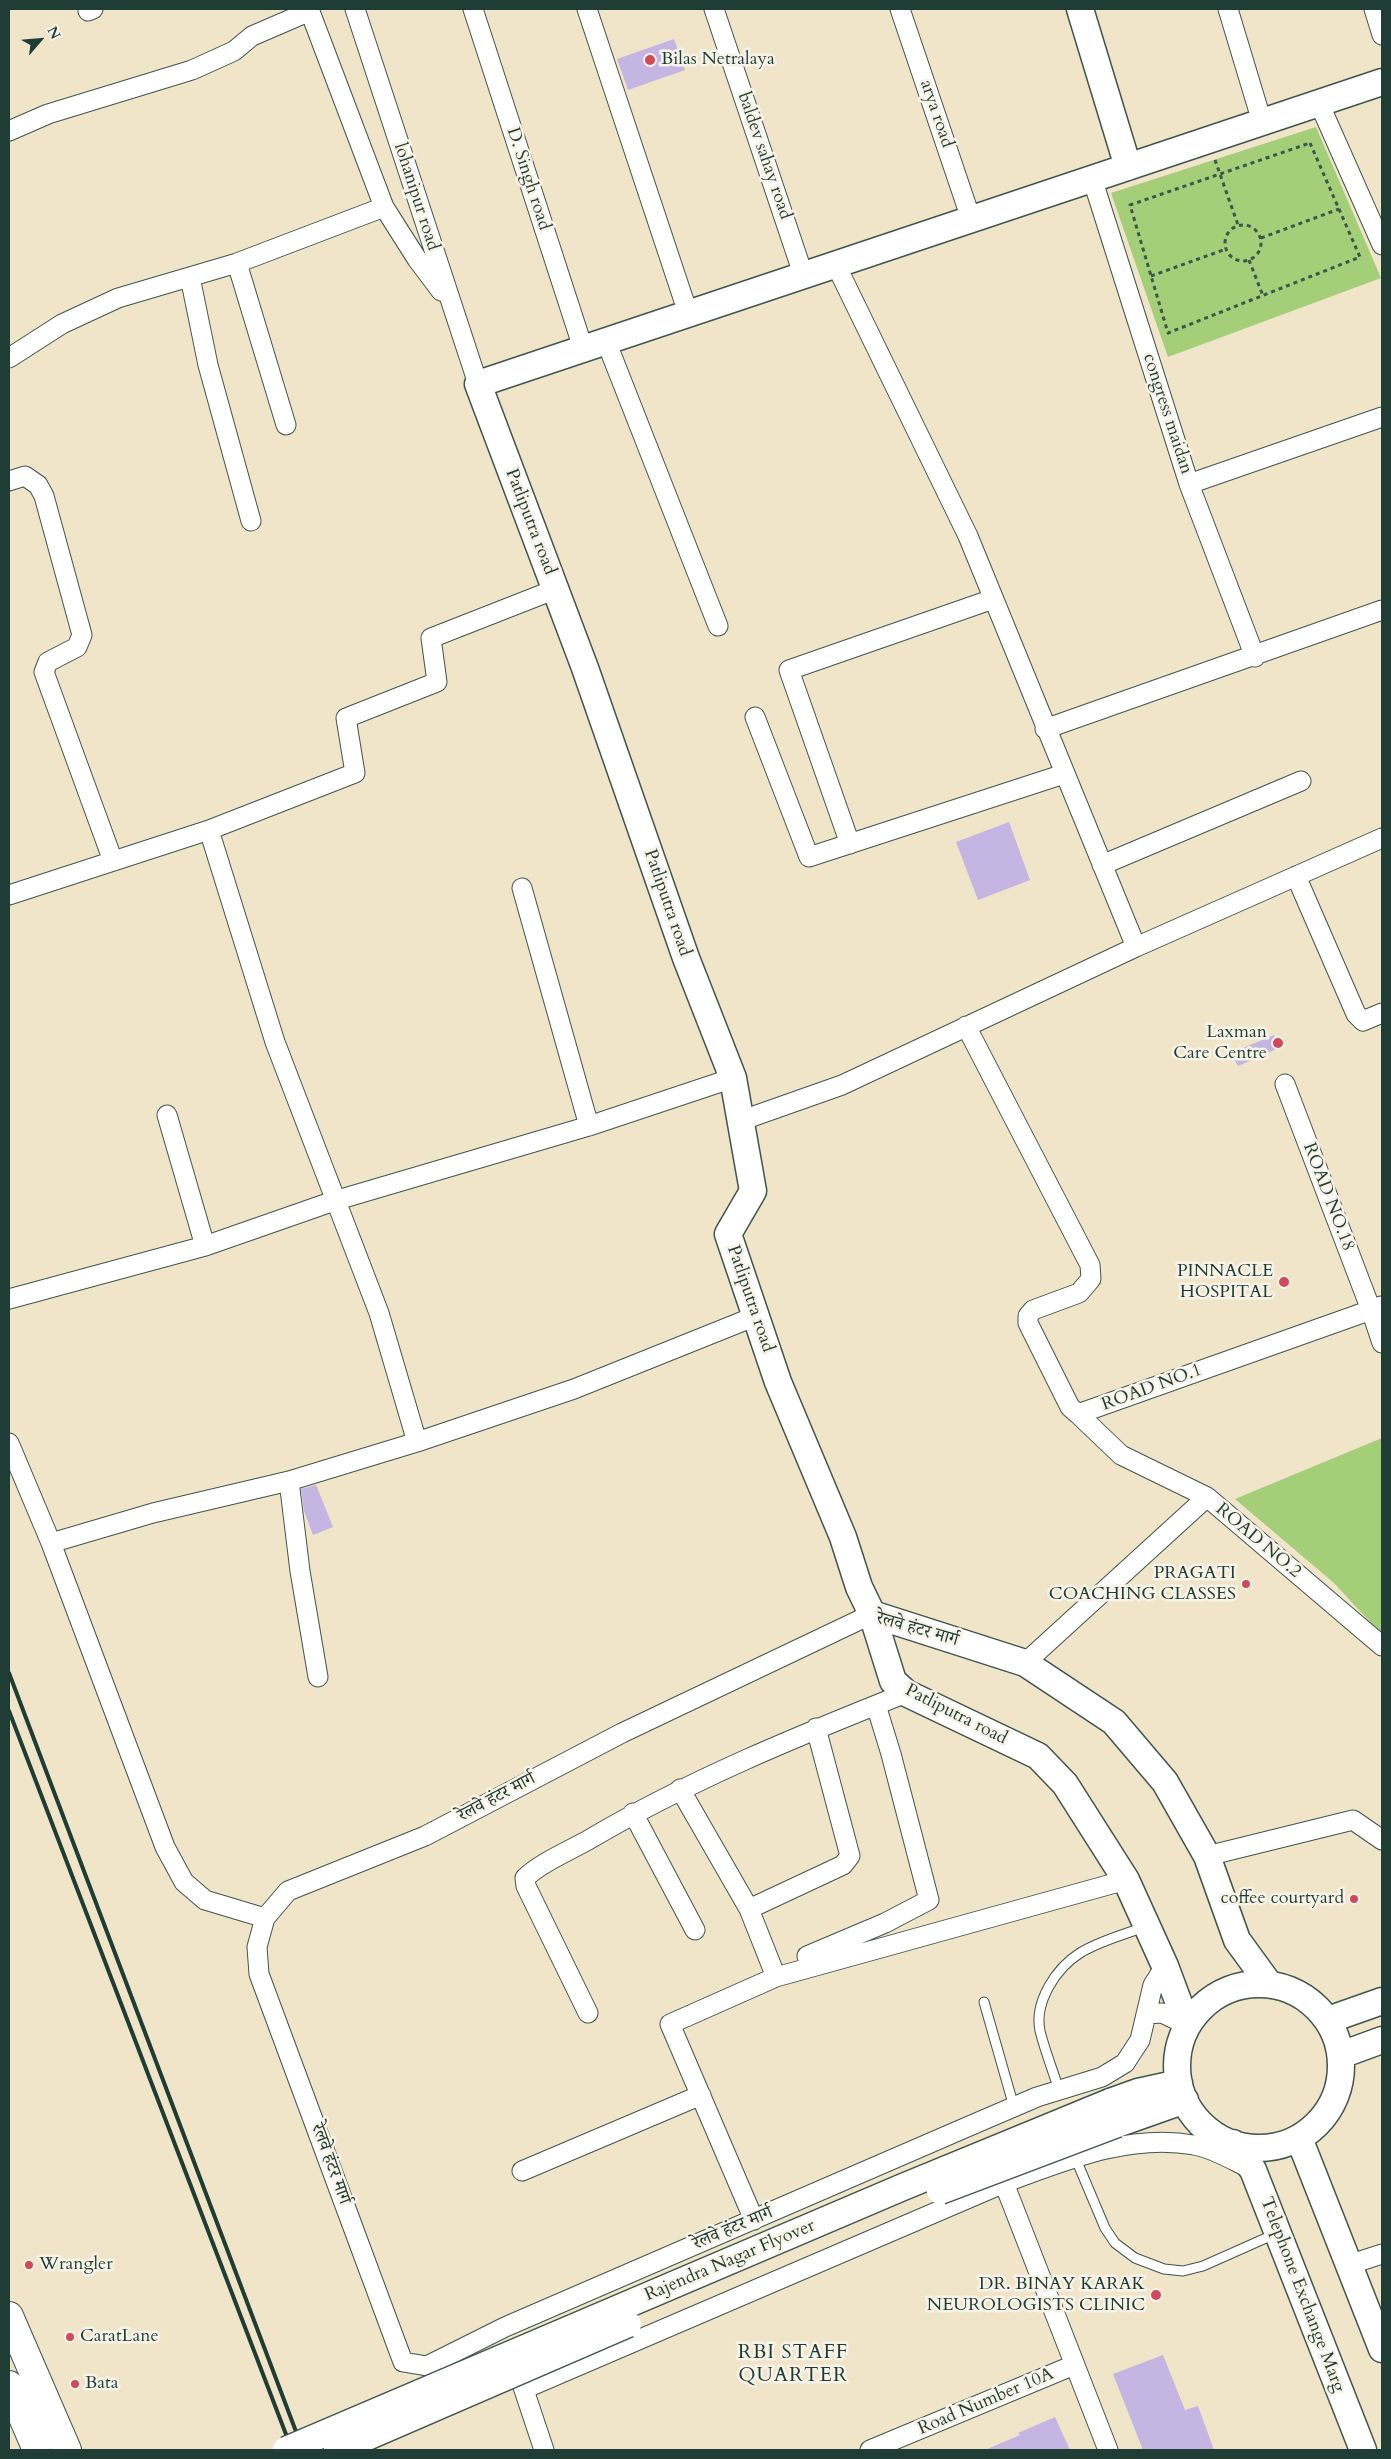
<!DOCTYPE html>
<meta charset="utf-8">
<style>
body{margin:0}
#map{position:relative;width:1391px;height:2459px;overflow:hidden;background:#f0e4c9;font-family:Cardo,serif}
canvas{display:block}
.frame{position:absolute;inset:0;border:10px solid #1f3d34;pointer-events:none}
.north{position:absolute;left:15px;top:15px;width:50px;height:50px;-webkit-text-stroke:4px #f7f3e8;paint-order:stroke;rotate:63deg;font-size:14px;font-weight:700;line-height:20px;text-align:center;color:#1f3d34}
.north::after{content:'';display:block;margin:auto;width:18px;height:22px;background:#1f3d34;clip-path:polygon(50% 0,100% 100%,50% 72%,0 100%)}
</style>
<div id="map">
<canvas width="1391" height="2459"></canvas>
<div class="frame"></div>
<div class="north">N</div>
</div>
<script>
const g = document.querySelector('canvas').getContext('2d');
g.lineJoin = 'round';
function fillPath(path, color) { g.fillStyle = color; g.fill(path, 'evenodd'); }
function strokePath(path, color, width, dash) { g.strokeStyle = color; g.lineWidth = width; g.lineCap = dash ? 'butt' : 'round'; g.setLineDash(dash || []); g.stroke(path); }
function drawText(font, color, halo, rows, align = 'center') {
  g.font = font + ' Cardo,"Noto Serif Devanagari",serif'; g.lineWidth = 5; g.setLineDash([]); g.textBaseline = 'middle'; g.strokeStyle = halo; g.fillStyle = color; for (const [text, x, y, turn = 0] of rows) {
    g.save(); g.translate(x, y); g.rotate((+turn || 0) * Math.PI / 180); g.textAlign = isNaN(turn) ? turn : align; if (halo) g.strokeText(text, 0, 0); g.fillText(text, 0, 0); g.restore();
  }
}
fillPath(new Path2D(`
 M1316,127L1381,278L1168,357L1111,193Z
 M1382,1438V1635L1334,1583L1235,1499Z`), '#a5ce79');
fillPath(new Path2D(`
 M674,39L685,70L628,90L617,59Z
 M1009,822L1030,880L978,900L956,842Z
 M1274,1035L1279,1048L1238,1066L1231,1053Z
 M316,1485L333,1527L313,1535L304,1511L301,1489Z
 M1163,2355L1185,2410L1198,2406L1214,2450H1143L1113,2374Z
 M1055,2417L1070,2450H985L1020,2435L1018,2433Z`), '#c4b5e2');
const lane = new Path2D(`
 M984,2002L1014,2107
 M1059,2090C1053,2071 1045,2051 1040,2031C1034,2002 1056,1968 1080,1953C1099,1941 1123,1935 1144,1927
 M1075,2157L1105,2228L1115,2243L1135,2258L1164,2269L1183,2271L1203,2266L1275,2234`);
const street = new Path2D(`
 M309,9L384,207L417,259L441,291
 M355,9L478,384
 M473,9L583,348
 M587,9L688,313
 M714,9L803,274
 M900,9L971,219
 M1228,9L1262,122
 M1374,9L1382,35
 M88,11L93,9
 M1319,103L1382,245
 M9,131L48,114L192,70L234,51L252,36L310,11
 M1092,178L1189,484L1382,417
 M237,263L286,425
 M835,263L968,536L1136,947L1382,838
 M190,277L208,365L251,521
 M606,341L718,626
 M9,358L62,324L118,298L237,263L384,207
 M9,481L25,476L38,485L44,496L82,635L77,647L48,662L44,672L113,861
 M1189,484L1255,657
 M755,717L809,857L1064,774
 M1045,729L1382,610
 M209,830L355,773L346,718L437,682L431,638L556,589
 M850,844L789,670L993,599
 M1102,865L1301,781
 M1296,876L1356,1014L1363,1021L1382,1013
 M522,888L589,1126
 M9,895L209,830L275,1042L379,1313L417,1442L574,1389L756,1316
 M966,1026L1090,1265L1091,1279L1079,1293L1033,1310L1028,1316V1323L1070,1407L1078,1414
 M1285,1084L1371,1310L1381,1306
 M167,1115L205,1246
 M740,1121L842,1085L1136,947
 M9,1299L205,1246L334,1201L589,1126L733,1078
 M9,1443L51,1543L165,1847L184,1882L205,1900L265,1918
 M289,1481L300,1571L318,1677
 M1207,1497L1121,1455L1078,1414L1371,1310L1382,1343
 M51,1543L153,1513L289,1481L417,1442
 M872,1614L622,1733L425,1836L288,1891L265,1918L257,1947L259,1974L403,2362L427,2366L505,2327L974,2124L1037,2097L1102,2077L1125,2063L1140,2040L1153,1985L1165,1966
 M1025,1663L1207,1497L1382,1646
 M680,1789L749,1909L776,1977
 M633,1813L695,1930
 M1207,1856L1353,1820L1382,1840
 M749,1909L843,1865L850,1856L816,1728
 M807,1956L885,1923L929,1900L891,1754L876,1705
 M588,2013L526,1886L525,1878C542,1862 569,1851 590,1839C690,1780 798,1736 906,1693
 M1146,2014L1162,2013L1187,2025
 M522,2171L701,2095
 M1004,2183L1108,2450
 M754,2220L670,2024L776,1977L1126,1880
 M1348,2265L1382,2254
 M520,2378L544,2450
 M524,2389L1004,2183C1064,2161 1129,2133 1194,2145C1213,2148 1234,2161 1251,2169
 M870,2450L1074,2365`);
const secondary = new Path2D(`
 M1080,9L1128,167
 M872,1614L1025,1663L1114,1722L1165,1782L1207,1856L1237,1940L1269,1984
 M1177 2066a82 82 0 1 1 164 0a82 82 0 1 1-164 0Z
 M1328,2020L1382,2001
 M1187,2025L1165,1966L1126,1880L1065,1784L1038,1756L906,1693L893,1681L872,1614L859,1587L843,1537L778,1382L728,1234L753,1191L733,1078L686,958L585,668L478,384L1382,82
 M1341,2055L1382,2040
 M1110,2102L1138,2092L1179,2083
 M1117,2124L1185,2100
 M1299,2138L1382,2349
 M1233,2143L1253,2170L1363,2450`);
const highway = new Path2D(`
 M9,2316L67,2450
 M9,2385L37,2450`);
strokePath(lane, '#3e564a', 11);
strokePath(street, '#3e564a', 21);
strokePath(secondary, '#3e564a', 29);
strokePath(highway, '#3e564a', 30);
strokePath(new Path2D(`
 M1310,143L1360,257L1168,333L1130,205Z
 M1215,160L1238,225
 M1225 243a18 18 0 1 1 36 0a18 18 0 1 1-36 0Z
 M1261,238L1339,209
 M1249,260L1263,296
 M1151,276L1226,249`), '#3e564a', 3, [4, 4]);
strokePath(lane, '#fff', 9);
strokePath(street, '#fff', 19);
strokePath(secondary, '#fff', 26);
strokePath(highway, '#fff', 28);
strokePath(new Path2D(`
 M9,1673L303,2450
 M9,1711L292,2450`), '#1f3d34', 4);
const secondaryBridge = new Path2D(`
 M940,2191L1117,2124
 M286,2450L903,2187L1110,2102
 M337,2450L628,2324`);
strokePath(secondaryBridge, '#3e564a', 29, []);
strokePath(secondaryBridge, '#fff', 26);
for (const [x, y, r, color] of [
 [650,60,6,"#d1495b"],
 [1278,1043,6,"#d1495b"],
 [1284,1282,6,"#d1495b"],
 [1246,1584,5,"#d1495b"],
 [1354,1899,5,"#d1495b"],
 [29,2265,5,"#d1495b"],
 [1156,2295,6,"#d1495b"],
 [70,2337,5,"#d1495b"],
 [75,2384,5,"#d1495b"]
]) { const dot = new Path2D(); dot.arc(x, y, r, 0, 2 * Math.PI); g.fillStyle = color; g.fill(dot); strokePath(dot, '#f7f3e8', 2); }
drawText('18px', '#1f3d34', '#f7f3e8', [
 ["Bilas Netralaya",661,60,"left"],
 ["Laxman",1267,1033],
 ["Care Centre",1267,1054],
 ["PINNACLE",1273,1272],
 ["HOSPITAL",1273,1293],
 ["PRAGATI",1236,1574],
 ["COACHING CLASSES",1236,1595],
 ["coffee courtyard",1344,1899],
 ["Wrangler",39,2265,"left"],
 ["DR. BINAY KARAK",1145,2285],
 ["NEUROLOGISTS CLINIC",1145,2306],
 ["CaratLane",80,2337,"left"],
 ["Bata",85,2384,"left"]
], 'right');
drawText('18px', '#1f3d34', '#f7f3e8', [
 ["arya road",936,114,71],
 ["baldev sahay road",764,156,71],
 ["D. Singh road",528,179,72],
 ["lohanipur road",416,197,72],
 ["congress maidan",1167,414,72],
 ["Patliputra road",530,522,69],
 ["Patliputra road",667,903,71],
 ["ROAD NO.18",1328,1197,69],
 ["Patliputra road",750,1299,71],
 ["ROAD NO.1",1152,1388,-20],
 ["ROAD NO.2",1258,1541,40],
 ["रेलवे हंटर मार्ग",917,1630,16],
 ["Patliputra road",956,1715,27],
 ["रेलवे हंटर मार्ग",497,1798,-28],
 ["रेलवे हंटर मार्ग",330,2164,70],
 ["रेलवे हंटर मार्ग",733,2229,-23],
 ["Rajendra Nagar Flyover",730,2261,-23],
 ["Telephone Exchange Marg",1302,2295,69],
 ["Road Number 10A",986,2402,-23]
]);
g.letterSpacing = '1px';
drawText('20px', '#1f3d34', '#f7f3e8', [
 ["RBI STAFF",793,2353],
 ["QUARTER",793,2376]
]);
g.letterSpacing = '0px';
</script>
